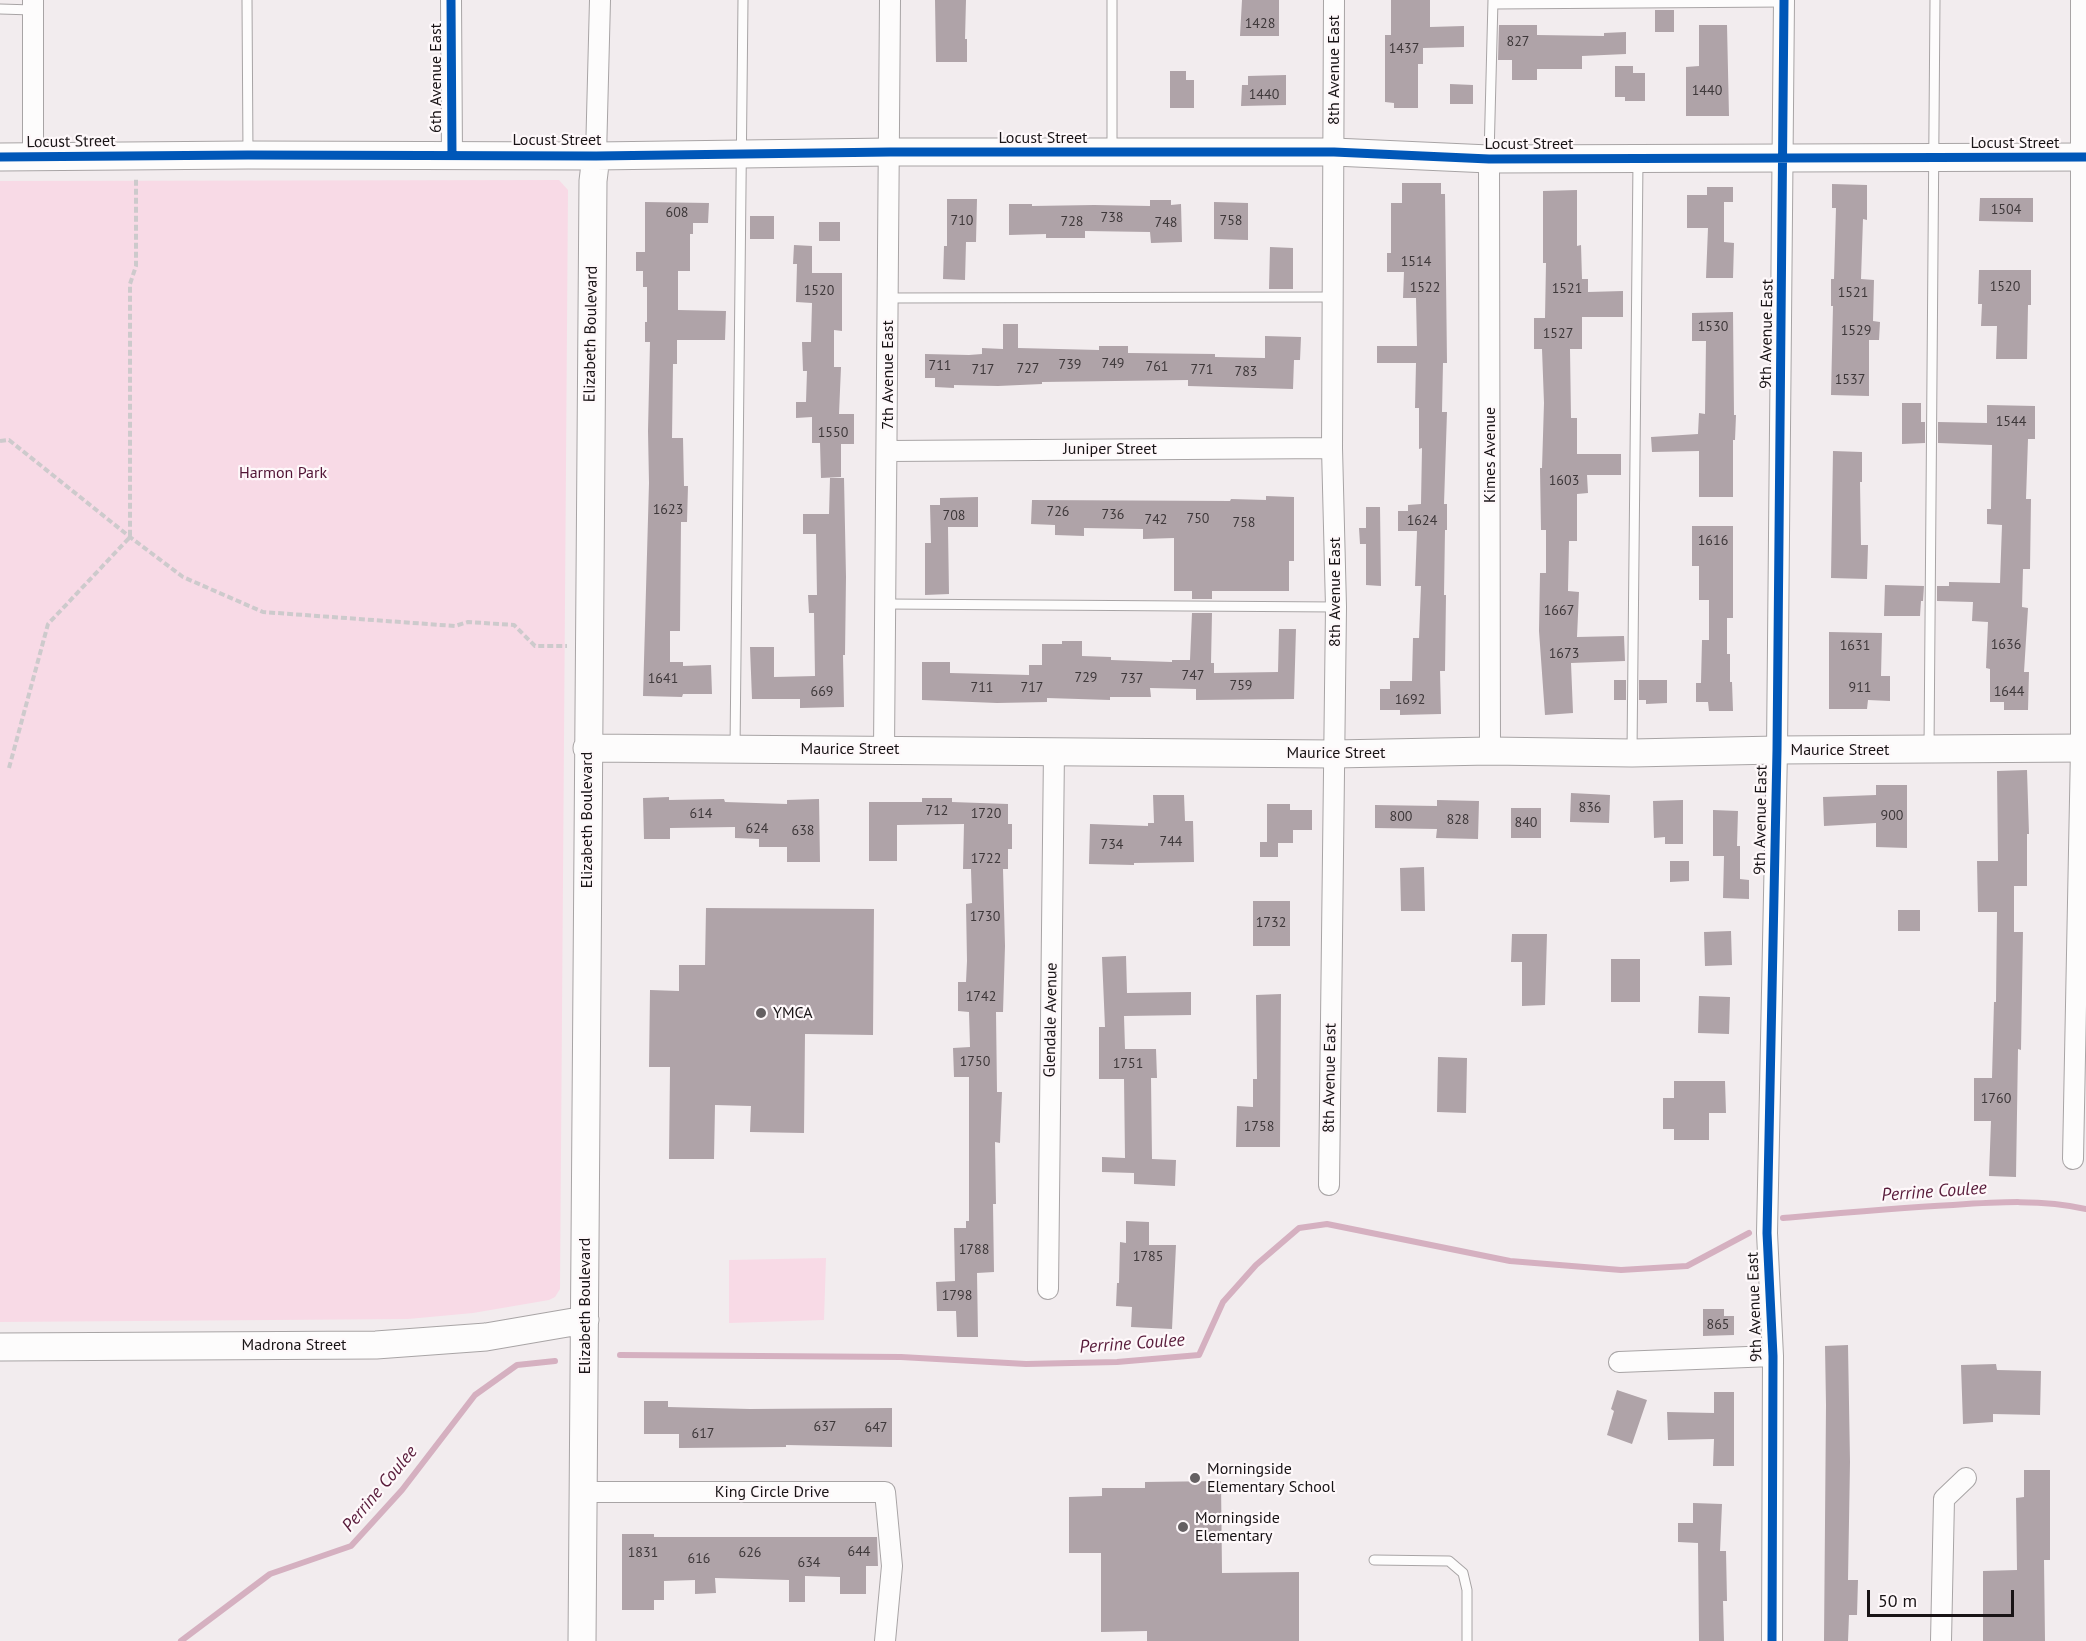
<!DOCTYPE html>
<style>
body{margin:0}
#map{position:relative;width:2086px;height:1641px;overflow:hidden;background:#f2ecee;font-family:"PT Sans",sans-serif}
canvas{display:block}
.scale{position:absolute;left:1867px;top:1590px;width:147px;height:27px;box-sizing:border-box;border:3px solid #191416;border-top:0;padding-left:8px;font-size:18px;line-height:21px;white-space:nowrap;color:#191416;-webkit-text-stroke:4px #fef8fa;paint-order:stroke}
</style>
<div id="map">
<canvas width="2086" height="1641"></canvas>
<div class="scale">50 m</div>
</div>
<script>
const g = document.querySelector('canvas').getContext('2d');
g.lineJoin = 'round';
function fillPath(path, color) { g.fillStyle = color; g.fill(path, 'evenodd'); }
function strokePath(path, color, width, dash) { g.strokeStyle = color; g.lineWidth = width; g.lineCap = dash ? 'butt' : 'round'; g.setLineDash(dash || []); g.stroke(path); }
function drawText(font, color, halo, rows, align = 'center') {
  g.font = font + ' "PT Sans",sans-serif'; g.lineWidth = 4.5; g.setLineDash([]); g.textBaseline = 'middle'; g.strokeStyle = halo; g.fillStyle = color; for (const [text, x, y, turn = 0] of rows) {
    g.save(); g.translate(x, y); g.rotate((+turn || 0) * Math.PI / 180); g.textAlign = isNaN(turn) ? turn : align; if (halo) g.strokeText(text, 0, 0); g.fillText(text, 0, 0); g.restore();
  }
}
fillPath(new Path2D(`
 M559,180L568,190L560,1289L555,1297L549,1300L473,1313L408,1319L0,1322V181Z
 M826,1258L824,1320L729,1323V1260Z`), '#f8dae6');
strokePath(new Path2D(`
 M1783,1218C1840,1213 1896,1208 1953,1205C1997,1202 2043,1199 2086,1209
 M620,1355L901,1357L1026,1364L1117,1362L1199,1355L1223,1302L1256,1265L1299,1228L1327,1224L1510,1261L1621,1270L1687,1266L1749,1233
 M181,1641L270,1574L351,1546L402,1490L475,1395L517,1365L555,1361`), '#d5b0c0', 6);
fillPath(new Path2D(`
 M935,0H966L965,39H967V62H936Z
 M1242,0H1279V36H1240Z
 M1391,0H1430V27L1464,26V47L1423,48V64H1418V108H1394V103L1385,102V35H1391Z
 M1655,10H1674V32H1655Z
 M1499,25H1537V35L1604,36V33L1626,32V54L1582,56V69H1537V80H1512V60H1498Z
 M1699,25H1727L1729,116H1686V67L1699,66Z
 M1615,66H1633V73H1645V101H1625V97H1615Z
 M1170,71H1186V80H1194V108H1170Z
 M1286,75V105L1241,106L1242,85H1248V76Z
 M1450,84L1473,85V104H1450Z
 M1402,183H1441V194H1445L1447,363H1443L1442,412H1447L1444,504H1447V530H1445L1444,595H1446L1445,671H1440L1441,714L1400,715V710H1380V689H1390V681H1412L1413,638H1419L1421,586H1415L1417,531H1398V511H1408V505L1421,504L1422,448L1419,449V408H1415L1416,363H1377V346H1417L1416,298H1403L1404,272H1387V253H1391V203H1402Z
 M1832,184L1867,185V220L1863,219L1861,279L1874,280L1873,321L1880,322L1879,340H1869V396L1831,395L1833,306H1831V279H1834L1836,208H1832Z
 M1707,187H1733V202H1724V242L1734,243L1733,278H1706L1708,228H1687V195H1707Z
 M1577,190V246L1581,245L1582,279H1588V292L1623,291V317H1582V349H1570L1571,418H1577V454H1621V475H1587L1588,493L1577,494V541H1569L1568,591L1579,592L1577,637L1624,636L1625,661L1571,663L1573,713L1545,715L1539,631L1540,573H1546V530H1541L1540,468H1542L1544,403L1542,349H1534V318H1545L1546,263H1543V191Z
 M1980,198H2033V222L1979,221Z
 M947,199H977L976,242H966L965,280L943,279L944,246H947Z
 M1150,200H1171V205L1181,204L1182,242L1151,243L1150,232L1085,231V238H1046V234L1009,235V204H1032V206L1094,205L1150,206Z
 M645,202L709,203L708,223H693V234H690V271H678V310L726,311L725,340H677V364H673L672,438H683L684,486H688L687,522H681L680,631H670V662H683V666L711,665L712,694H683L682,697L643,696L649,483L648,431L650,342H645V322H647V287H643V271H636V252H645Z
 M1214,202L1248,203V240L1214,239Z
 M750,216H774V239H750Z
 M819,222H840V241H819Z
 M794,245L812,246V273H842V331L834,330V367H841L839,414H854V444H841V477L821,478L820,443H812V417L796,418V402H806L807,371H803L802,342H811L812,303L796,302L797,264H793Z
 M1270,247L1293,248V289H1269Z
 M1979,270H2031V305H2028L2027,359H1996L1997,326H1981L1982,304H1978Z
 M1733,312L1734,415H1736L1735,440H1733V497H1699V451L1652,452L1651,437L1698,434L1699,413L1705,414L1706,341H1692V313Z
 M1003,324H1018V348L1099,350V346H1128V353L1215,354V357L1265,358V336L1301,337L1300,360H1294L1293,389L1188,386V380L1042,382V384L998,386L954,385V388L935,387V378H925V354L969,355L982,354V348L1003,349Z
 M1902,403H1921V422H1925V443L1902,444Z
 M1987,405L2035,406V439H2028L2026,499H2031L2030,569H2023L2022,607L2028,608L2024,672H2029L2028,710H2004V702H1990V669L1986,668L1988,622L1972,621L1973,602L1937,601V586H1949V582L2000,583L2002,525L1987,524V509H1991L1992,445L1938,443V422L1987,423Z
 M1833,451L1862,452V482H1860L1861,545H1868L1867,579L1831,578Z
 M830,478H844L846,577L845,655H843L844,707L800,708V699H752L750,647H774V677L815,676L814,613H809L808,595H817L816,534H803V514H829Z
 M1266,496L1294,497V561H1289V591H1212V599H1192V591H1174V538L1143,539V529L1084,528V536L1055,535V525L1031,524L1032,500L1230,501L1231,499L1266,500Z
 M978,497V527H948L949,594L925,595V543H931L930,505H940V498Z
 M1366,507H1380L1381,586L1366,585V544H1360L1359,528H1366Z
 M1692,526H1733V618H1727V654H1730V682H1732L1733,711H1709L1708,702H1696V683H1701L1702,640H1709V600H1699V566H1692Z
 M1885,585L1924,586L1923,601H1921L1920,616H1884Z
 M1192,613H1212L1211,663H1214V673L1278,672L1279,629H1296L1294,699L1196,700V689L1150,688L1151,697H1110V700L1047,698V702L997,703L922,700V662H950V673L1029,675V665H1042V644H1062V641H1082V656L1111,657V660L1172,662V660H1190Z
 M1829,632L1882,633L1881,676H1890V701L1868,700L1867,709H1829Z
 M1614,680H1626V700H1614Z
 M1639,680H1667V703L1646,704V700H1639Z
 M2027,770L2029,834H2027V886H2014V932H2023L2021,1050L2018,1049L2016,1177L1989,1176L1991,1121H1974V1078H1992L1994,1002H1996L1997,912H1978L1977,861H1998L1997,771Z
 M1876,785H1907V848L1876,847V823L1824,826L1823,797L1876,795Z
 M1571,793L1610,795L1609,823L1570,822Z
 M1153,795H1184L1185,821H1193L1194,862L1134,863V865L1089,864L1090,824L1148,826V823H1154Z
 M669,797V800L724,799L725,802L787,804V800L819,799L820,862H787V847H759V839L735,838V827L670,828V839H644L643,798Z
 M922,798H952V802L1008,804V824H1012V849H1008V869H1003L1005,946L1003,1012H996L997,1092H1002L1000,1143L995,1142L996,1204H993L994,1272L977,1273L978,1337H957L956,1311H937L936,1282L955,1281L954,1228H966V1221H969V1077H954L953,1048L970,1047L969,1012L958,1011V982H966L967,961L966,904L972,903L971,869H963L964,824L897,825V861H869V802H922Z
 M1437,800L1479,801L1478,839L1436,838L1437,829L1375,828V805L1437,806Z
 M1683,800V844H1665V837L1654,838L1653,801Z
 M1267,804H1290V810H1312V830H1293V843H1278V857H1260V842H1267Z
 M1511,808H1541V838H1511Z
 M1713,810L1738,811L1737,846H1740V879L1749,880V899L1723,898L1724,856H1713Z
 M1670,861H1689V881L1670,882Z
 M1424,867L1425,911H1401L1400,868Z
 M1253,901H1290V946H1253Z
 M706,908L874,909L873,1035L805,1034L804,1133L750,1132L751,1106L715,1105L714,1159H669L670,1067H649L650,990L679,991V965H705Z
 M1898,910H1920V931H1898Z
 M1731,931L1732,965L1705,966L1704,932Z
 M1512,934H1547L1545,1005L1522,1006V962H1511Z
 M1126,956L1127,993L1191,992V1015L1124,1016L1125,1049H1156L1157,1078H1151L1152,1159L1176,1160L1175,1186L1134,1184V1173L1102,1172V1157L1125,1158L1124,1079H1099V1027H1105L1102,957Z
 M1611,959H1640V1002H1611Z
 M1281,994L1280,1147H1236L1237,1106L1253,1107V1079H1257L1256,995Z
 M1699,996L1730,997L1729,1034L1698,1033Z
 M1438,1057L1467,1058L1466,1113L1437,1112Z
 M1674,1081H1725L1726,1113H1709V1140H1674V1129H1663V1098H1674Z
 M1126,1221L1149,1222V1245H1176L1172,1329L1131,1327L1132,1307L1116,1306L1117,1283H1119L1120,1242L1126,1243Z
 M1703,1309H1724V1316H1734V1335L1703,1336Z
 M1848,1345L1850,1462L1848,1580H1858L1857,1615H1849L1848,1641H1824L1826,1405L1825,1346Z
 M1996,1364L1997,1370L2041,1371L2040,1415L1993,1414V1422L1963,1424L1961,1365Z
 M1617,1390L1647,1400L1632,1444L1607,1435L1614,1411L1611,1409Z
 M1714,1392H1734V1466H1713L1714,1439L1668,1440L1667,1412L1714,1413Z
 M644,1401H668V1407L750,1409L892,1408V1447L786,1445V1447L679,1448V1434H644Z
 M2024,1470H2050V1560H2044L2045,1641H1983V1571L2017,1570L2016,1498L2024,1497Z
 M1221,1481L1222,1573L1299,1572V1641H1147V1631L1101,1632V1553H1069V1497L1102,1496V1488H1145V1482Z
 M1693,1503L1722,1504L1720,1551H1726L1727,1601H1723L1724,1641H1699L1698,1543L1678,1542V1523H1693Z
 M622,1534H654V1537H877L878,1566H866V1594H840V1577L805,1576V1602H789V1580L715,1578L716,1593L695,1594V1580L664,1581V1600H654V1610H622Z`), '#afa3a8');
const lane = new Path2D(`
 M247,0L248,154
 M1493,4L1784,2
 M0,9L33,10
 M1112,151V0
 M1489,157L1493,0
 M888,298L1333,297
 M886,604L1336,607
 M735,748L743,0
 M1929,748L1935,0
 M1632,751L1638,161
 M1374,1560L1449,1561L1463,1573L1467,1590V1641`);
const street = new Path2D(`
 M451,0L452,155
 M596,156L600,0
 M33,157V0
 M1489,159L1490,751
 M888,451L1332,448
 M884,749L890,0
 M2073,1159L2081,748V0
 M1329,1185L1336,607L1332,448L1334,0
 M1048,1289L1054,750
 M1619,1362L1773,1356
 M584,1492H885L892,1566L885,1641
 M1772,1641L1773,1356L1767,1233L1777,750L1784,0
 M1941,1641L1944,1499L1966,1478`);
const secondary = new Path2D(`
 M0,157L248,155L596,156L890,152H1334L1489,159L2086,157
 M587,748L1334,754L1490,751L1632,753L1777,750L2086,748
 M0,1347L376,1345L486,1337L585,1320
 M582,1641C586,1154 588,667 593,181L596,156`);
strokePath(lane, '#a8a4a5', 11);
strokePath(street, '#a8a4a5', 22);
strokePath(secondary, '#a8a4a5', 29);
strokePath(new Path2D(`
 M0,441L9,440L130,537L183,577L263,612L455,626L468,622L514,625L535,646H567
 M9,768L48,624L130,537V284L136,266V179`), '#cdcacc', 4, [6, 3]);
strokePath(lane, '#fdfcfc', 9);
strokePath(street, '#fdfcfc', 20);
strokePath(secondary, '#fdfcfc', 27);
strokePath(new Path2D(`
 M451,0L452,155
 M0,157L248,155L596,156L890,152H1334L1489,159L2086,157
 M1772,1641L1773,1356L1767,1233L1777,750L1784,0`), '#0057b8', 9);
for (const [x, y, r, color] of [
 [761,1013,6,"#656062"],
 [1195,1478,6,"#656062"],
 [1183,1527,6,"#656062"]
]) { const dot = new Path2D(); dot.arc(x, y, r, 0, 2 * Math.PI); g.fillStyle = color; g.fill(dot); strokePath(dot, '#fef8fa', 2); }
drawText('14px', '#3e383a', null, [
 ["1428",1260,24],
 ["827",1518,42],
 ["1437",1404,49],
 ["1440",1707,91],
 ["1440",1264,95],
 ["1504",2006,210],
 ["608",677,213],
 ["738",1112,218],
 ["710",962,221],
 ["758",1231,221],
 ["728",1072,222],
 ["748",1166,223],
 ["1514",1416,262],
 ["1520",2005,287],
 ["1522",1425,288],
 ["1521",1567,289],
 ["1520",819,291],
 ["1521",1853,293],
 ["1530",1713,327],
 ["1529",1856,331],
 ["1527",1558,334],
 ["749",1113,364],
 ["739",1070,365],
 ["711",940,366],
 ["761",1157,367],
 ["727",1028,369],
 ["717",983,370],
 ["771",1202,370],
 ["783",1246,372],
 ["1537",1850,380],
 ["1544",2011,422],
 ["1550",833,433],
 ["1603",1564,481],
 ["1623",668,510],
 ["726",1058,512],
 ["736",1113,515],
 ["708",954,516],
 ["750",1198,519],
 ["742",1156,520],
 ["1624",1422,521],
 ["758",1244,523],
 ["1616",1713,541],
 ["1667",1559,611],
 ["1636",2006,645],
 ["1631",1855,646],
 ["1673",1564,654],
 ["747",1193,676],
 ["729",1086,678],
 ["1641",663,679],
 ["737",1132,679],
 ["759",1241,686],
 ["711",982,688],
 ["717",1032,688],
 ["911",1860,688],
 ["669",822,692],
 ["1644",2009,692],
 ["1692",1410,700],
 ["836",1590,808],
 ["712",937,811],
 ["614",701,814],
 ["1720",986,814],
 ["900",1892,816],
 ["800",1401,817],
 ["828",1458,820],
 ["840",1526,823],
 ["624",757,829],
 ["638",803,831],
 ["744",1171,842],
 ["734",1112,845],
 ["1722",986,859],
 ["1730",985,917],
 ["1732",1271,923],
 ["1742",981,997],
 ["1750",975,1062],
 ["1751",1128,1064],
 ["1760",1996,1099],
 ["1758",1259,1127],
 ["1788",974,1250],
 ["1785",1148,1257],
 ["1798",957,1296],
 ["865",1718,1325],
 ["637",825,1427],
 ["647",876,1428],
 ["617",703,1434],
 ["644",859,1552],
 ["1831",643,1553],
 ["626",750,1553],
 ["616",699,1559],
 ["634",809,1563]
]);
drawText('16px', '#191416', '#fef8fa', [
 ["8th Avenue East",1334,70,-90],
 ["6th Avenue East",436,78,-90],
 ["Locust Street",1043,138],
 ["Locust Street",557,140],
 ["Locust Street",71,142,-1],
 ["Locust Street",2015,143],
 ["Locust Street",1529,144],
 ["Elizabeth Boulevard",591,334,-89],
 ["9th Avenue East",1767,334,-89],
 ["7th Avenue East",888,375,-90],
 ["Juniper Street",1110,449],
 ["Kimes Avenue",1490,455,-90],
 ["8th Avenue East",1335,592,-90],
 ["Maurice Street",850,749],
 ["Maurice Street",1840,750],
 ["Maurice Street",1336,753],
 ["Elizabeth Boulevard",587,820,-90],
 ["9th Avenue East",1761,820,-89],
 ["Glendale Avenue",1051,1020,-89],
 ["8th Avenue East",1330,1078,-89],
 ["Elizabeth Boulevard",585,1306,-90],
 ["9th Avenue East",1755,1307,-92],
 ["Madrona Street",294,1345],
 ["King Circle Drive",772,1492]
]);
drawText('16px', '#511435', '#fef8fa', [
 ["Harmon Park",283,473]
]);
drawText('16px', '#191416', '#fef8fa', [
 ["YMCA",773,1013],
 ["Morningside",1207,1469],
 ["Elementary School",1207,1487],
 ["Morningside",1195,1518],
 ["Elementary",1195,1536]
], 'left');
drawText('italic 18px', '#581b3a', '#fef8fa', [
 ["Perrine Coulee",1934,1192,-4],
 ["Perrine Coulee",1132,1344,-4],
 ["Perrine Coulee",380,1489,-50]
]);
</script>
